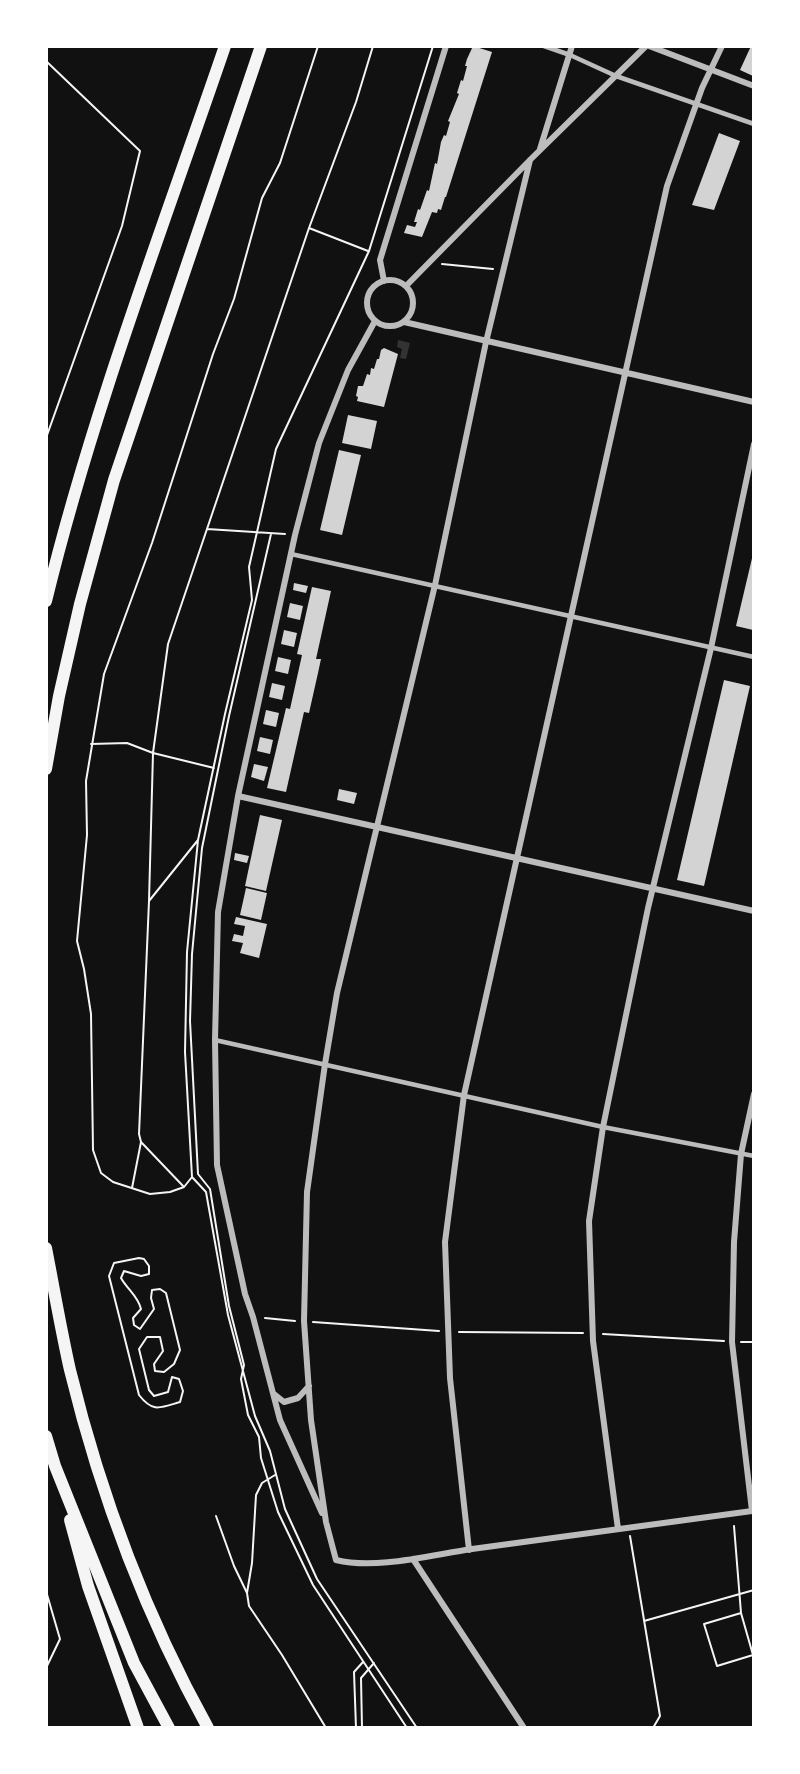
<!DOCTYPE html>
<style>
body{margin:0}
#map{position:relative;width:800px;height:1774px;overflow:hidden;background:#111;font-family:Cabin,sans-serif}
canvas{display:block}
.frame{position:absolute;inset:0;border:48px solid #fff;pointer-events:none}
</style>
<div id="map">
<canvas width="800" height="1774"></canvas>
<div class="frame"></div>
</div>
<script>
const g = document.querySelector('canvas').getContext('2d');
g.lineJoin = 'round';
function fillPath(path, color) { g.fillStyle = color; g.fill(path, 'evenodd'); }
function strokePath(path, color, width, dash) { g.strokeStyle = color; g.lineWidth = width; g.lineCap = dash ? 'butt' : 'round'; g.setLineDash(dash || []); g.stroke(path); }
fillPath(new Path2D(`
 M398,340L410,343L406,359L400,358L402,349L397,347Z`), '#333');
fillPath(new Path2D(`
 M473,46L492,52L446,197H445L441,210L438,209L437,213L432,212L422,237L404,233L407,225L415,227L417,222H414L418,209L420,210L427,190L429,191L435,163L437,164L441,142L444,135L446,136L450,122L448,121L459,94L457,93L461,80L463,81L467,66H465L467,59Z
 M751,46H753V76L740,70Z
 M719,133L740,141L714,210L692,205Z
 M384,348L398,354L384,407L357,401L358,397L356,396L358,386H363L367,374L370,375L371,368L374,369L377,359H379L381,350Z
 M348,415L377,421L371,449L342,443Z
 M339,450L361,455L342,535L320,530Z
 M753,554V630L736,626Z
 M294,583L308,586L306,593L293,590Z
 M312,587L331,591L316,659H321L318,673L309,713L304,712L286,792L267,788L286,708L290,709L302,655L297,654Z
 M290,603L303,606L300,620L287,617Z
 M284,630L297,633L294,647L281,644Z
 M278,657L291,660L288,674L275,671Z
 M724,680L750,686L704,886L677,880Z
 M272,683L285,686L282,700L269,697Z
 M266,710L279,713L276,727L263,724Z
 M260,737L273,740L270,754L257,751Z
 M254,764L268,767L264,781L251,777Z
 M339,789L357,793L354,804L337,800Z
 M260,815L282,820L266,891L245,886Z
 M235,853L249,856L247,863L234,860Z
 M246,888L267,893L261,920L240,915Z
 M236,917L267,924L259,958L240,953L243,943L232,941L234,934L243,936L245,926L234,924Z`), '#d3d3d3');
strokePath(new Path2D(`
 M46,61L140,151L122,226L46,438
 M309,228L368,251
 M442,264L493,269
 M207,529L285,534
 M271,534L229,716L202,848L192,954L190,1021L198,1174L210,1189L229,1306L244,1365L241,1379L248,1415L259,1437L261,1458L278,1512L313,1585L407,1728
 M91,744L127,743L153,753L214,768
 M149,901L198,840
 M192,1177L184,1187L170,1192L150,1194L113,1182L101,1173L93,1150L91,1014L84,969L77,941L87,835L86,781L104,674L152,543L213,354L234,299L262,198L280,163L318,46
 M184,1187L141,1142L139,1134L149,901L153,753L168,644L309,228L356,102L373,46
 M132,1188L141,1142
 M139,1258L144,1259L149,1266V1274L141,1276L124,1271L121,1278C127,1289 138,1296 141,1309L133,1318L134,1325L140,1329L154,1309L151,1298L152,1290L160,1289L166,1293L180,1350L174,1364L164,1372L155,1371L154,1364L163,1351L160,1337H147L139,1349L149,1390L154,1396L168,1392L172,1377L179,1379L183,1391L180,1402C160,1408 153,1413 139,1395L109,1276L114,1263Z
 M265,1318L295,1321
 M313,1322L439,1331
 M459,1332L583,1333
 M603,1334L724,1341
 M741,1342H754
 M275,1475L262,1483L256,1495L252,1563L247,1593L249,1606L282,1655L326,1728
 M216,1516L234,1566L247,1593
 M734,1526L741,1613
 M630,1536L660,1716L653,1728
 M46,1591L60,1639L46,1668
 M741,1613L753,1655L717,1666L704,1624Z
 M644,1621L754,1590
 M356,1728L354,1672L363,1662
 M362,1728L361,1678L374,1663
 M417,1728L317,1579L285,1509L270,1451L255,1416L228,1315L206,1192L192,1177L185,1052L187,952L198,840L225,714L252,600L249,567L276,449L369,251L433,46`), '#f5f5f5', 2);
strokePath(new Path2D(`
 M544,46L570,55L616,76L754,124
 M291,554L754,657
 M215,1040L603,1127L754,1156`), '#bcbcbc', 4.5);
strokePath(new Path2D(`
 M649,46L754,86
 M540,149L572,46
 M530,160L486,342L435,585L337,993L325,1064L307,1192L304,1321L311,1420L326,1522L336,1560C376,1570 431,1555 472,1549C565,1536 658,1523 752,1511L732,1342L734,1242L741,1154L754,1094
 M367 303a23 23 0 1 1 46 0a23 23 0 1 1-46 0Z
 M384,281L380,260L446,46
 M406,286L530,160L646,46
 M404,322L754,402
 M238,796L754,911
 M274,1394L284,1402L298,1398L309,1386
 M322,1513L280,1420L253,1317L245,1294L217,1165L215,1040L218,912L238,796L295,535L319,443L348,370L375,321
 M618,1529L593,1341L589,1221L603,1127L648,908L711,648L754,444
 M469,1550L450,1378L445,1242L464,1095L667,186L702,88L722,46
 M413,1559L524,1728`), '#bcbcbc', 6);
strokePath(new Path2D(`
 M46,601C92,412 162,230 225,46
 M46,769L59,696L80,604L114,480L261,46
 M46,1248C54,1289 61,1330 70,1370C100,1493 146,1616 208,1728
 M46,1436L55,1466L134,1663L169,1728
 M70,1520L88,1586L138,1728`), '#f5f5f5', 12);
</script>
